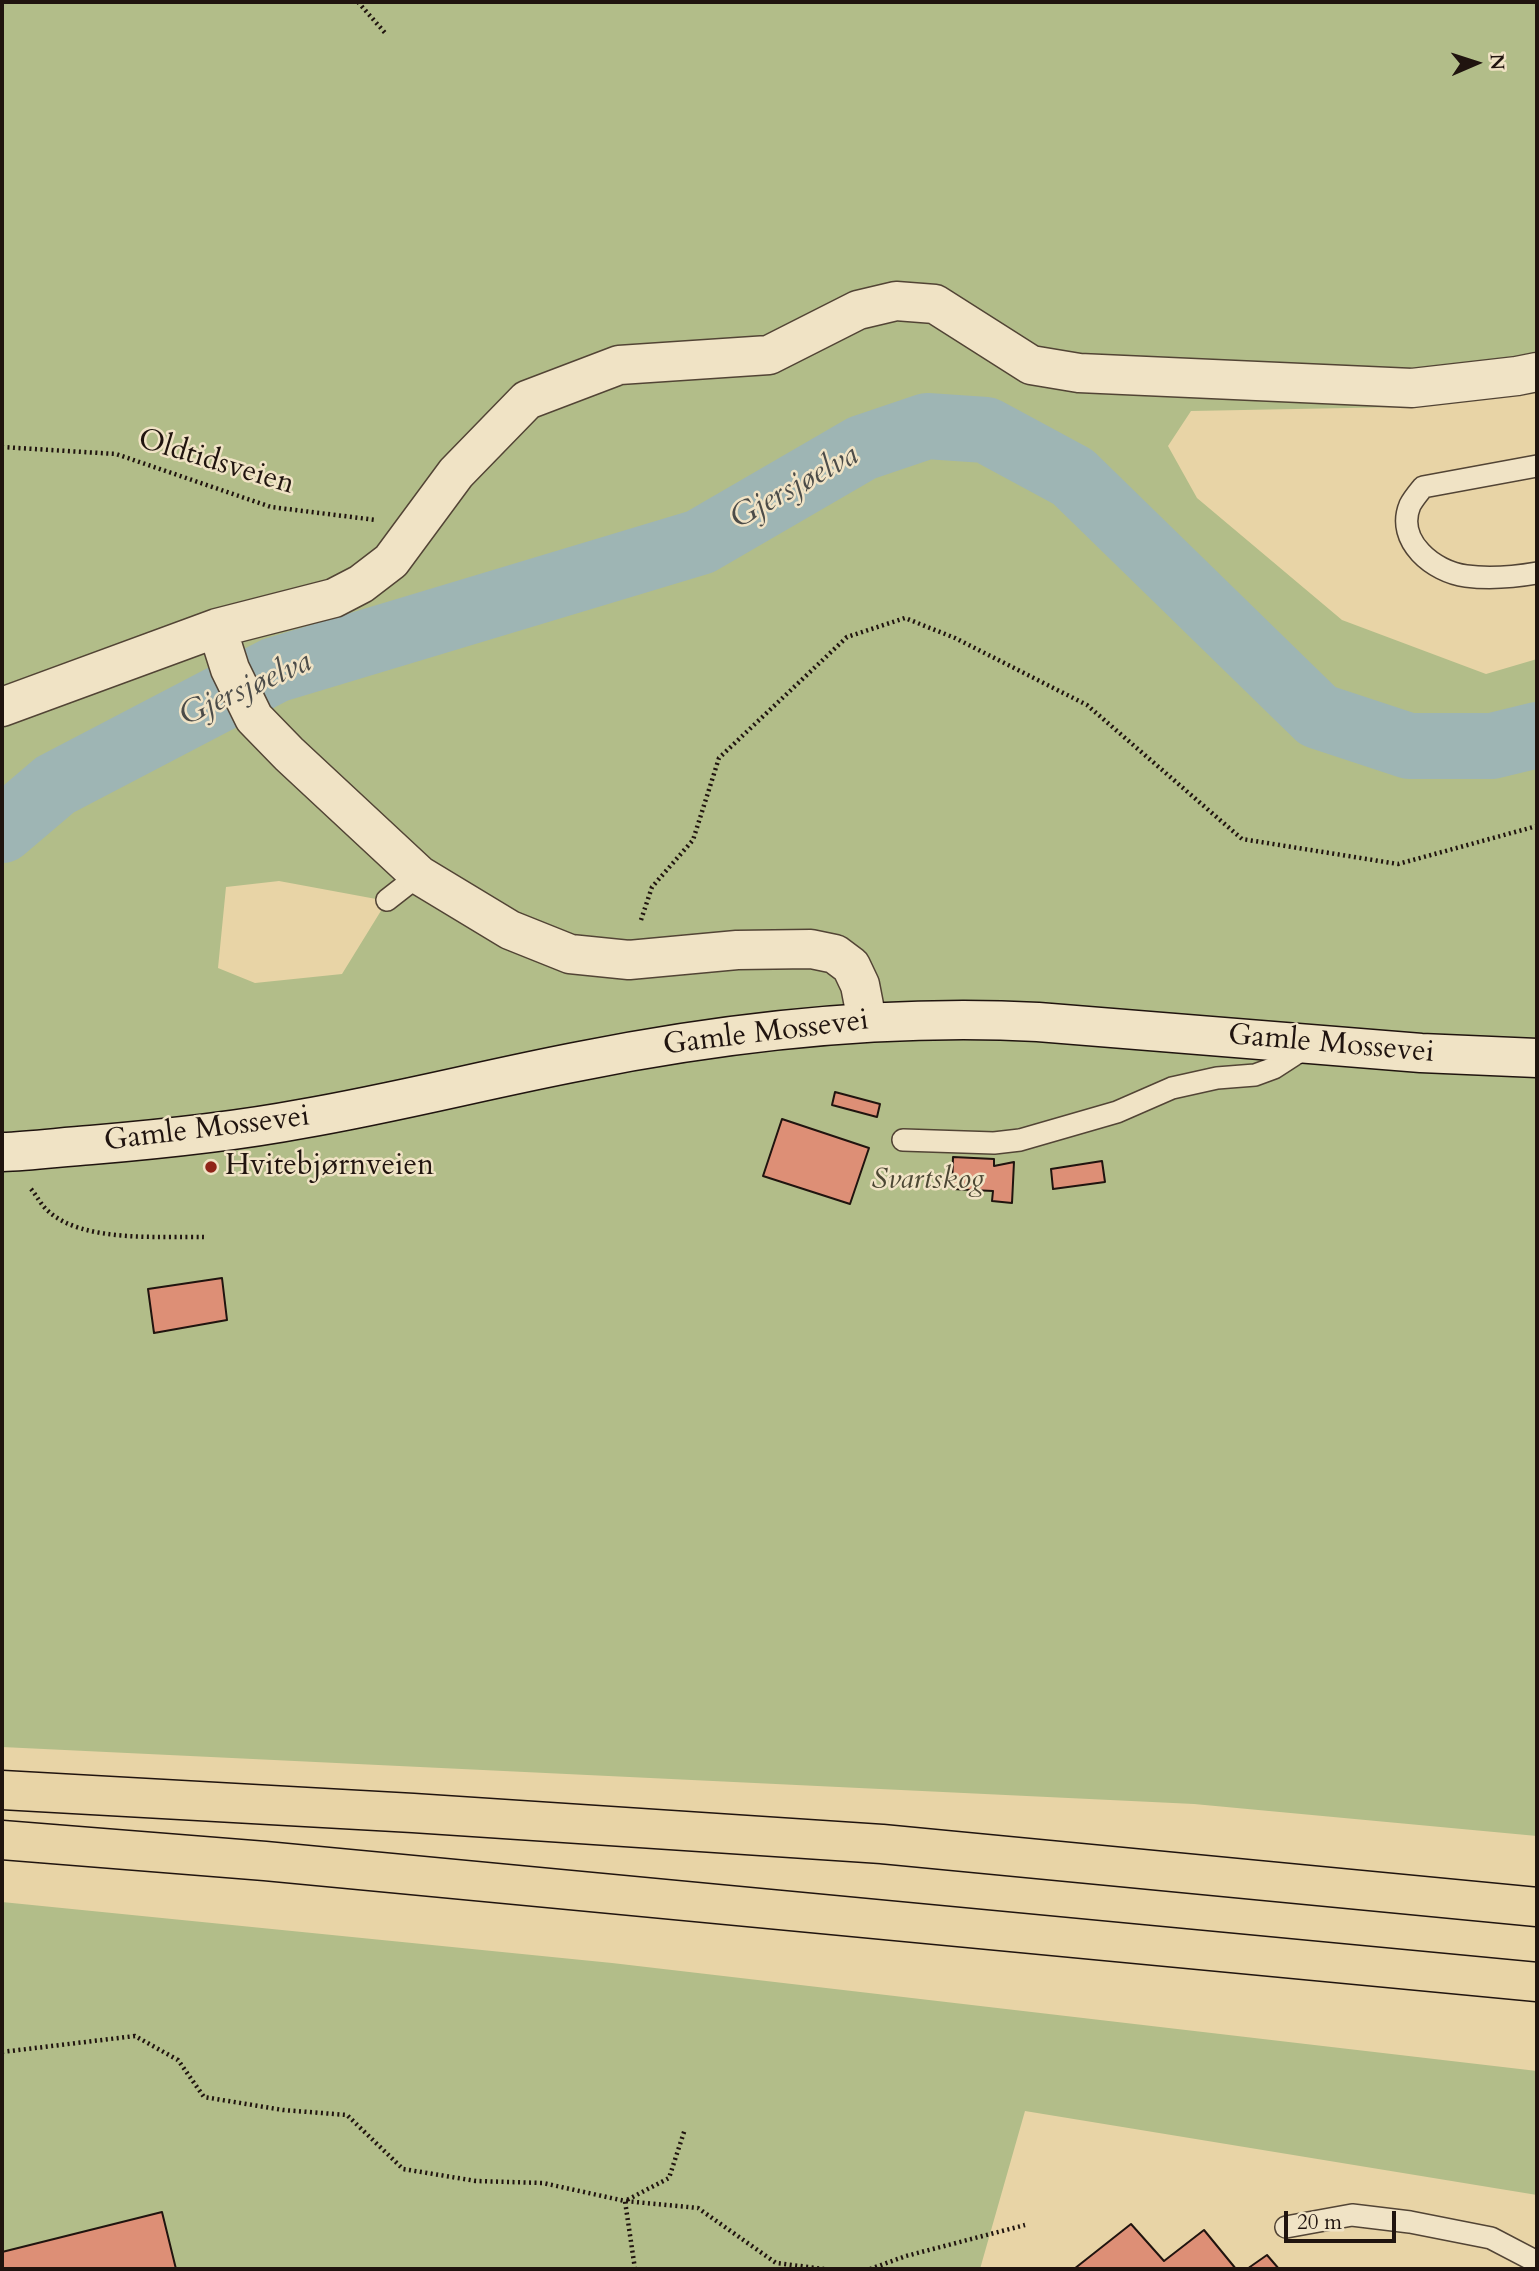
<!DOCTYPE html>
<meta charset="utf-8">
<style>
body{margin:0}
#map{position:relative;width:1539px;height:2271px;overflow:hidden;background:#e8d4a6;font-family:Cardo,serif}
canvas{display:block}
.frame{position:absolute;inset:0;border:4px solid #20140f;pointer-events:none}
.north{position:absolute;left:1441px;top:28px;width:70px;height:70px;-webkit-text-stroke:5px #f0e3c5;paint-order:stroke;rotate:87deg;font-size:19px;font-weight:700;line-height:28px;text-align:center;color:#20140f}
.north::after{content:'';display:block;margin:auto;width:24px;height:32px;background:#20140f;clip-path:polygon(50% 0,100% 100%,50% 72%,0 100%)}
.scale{position:absolute;left:1284px;top:2211px;width:112px;height:32px;box-sizing:border-box;border:4px solid #20140f;border-top:0;padding-left:9px;font-size:21px;line-height:24px;white-space:nowrap;color:#20140f;-webkit-text-stroke:5px #f0e3c5;paint-order:stroke}
</style>
<div id="map">
<canvas width="1539" height="2271"></canvas>
<div class="frame"></div>
<div class="north">N</div>
<div class="scale">20 m</div>
</div>
<script>
const g = document.querySelector('canvas').getContext('2d');
g.lineJoin = 'round';
function fillPath(path, color) { g.fillStyle = color; g.fill(path, 'evenodd'); }
function strokePath(path, color, width, dash) { g.strokeStyle = color; g.lineWidth = width; g.lineCap = dash ? 'butt' : 'round'; g.setLineDash(dash || []); g.stroke(path); }
function drawText(font, color, halo, rows, align = 'center') {
  g.font = font + ' Cardo,serif'; g.lineWidth = 5; g.setLineDash([]); g.textBaseline = 'middle'; g.strokeStyle = halo; g.fillStyle = color; for (const [text, x, y, turn = 0] of rows) {
    g.save(); g.translate(x, y); g.rotate((+turn || 0) * Math.PI / 180); g.textAlign = isNaN(turn) ? turn : align; if (halo) g.strokeText(text, 0, 0); g.fillText(text, 0, 0); g.restore();
  }
}
fillPath(new Path2D(`
 M2,2H1537V385L1400,407L1191,411L1168,446L1197,498L1342,620L1486,674L1537,659V1836L1194,1804L2,1747ZM279,881L387,901L342,974L255,983L218,968L226,887Z
 M2,1902L612,1963L1537,2071V2195L1025,2111L980,2269H175L158,2220L2,2253Z`), '#b2bd89');
strokePath(new Path2D(`
 M2,830L55,785L275,670L700,542L862,448L927,426L986,430L1073,477L1318,716L1409,746H1492L1537,735`), '#9eb5b4', 66);
const building = new Path2D(`
 M835,1092L880,1104L877,1117L832,1105Z
 M782,1119L869,1148L850,1204L763,1176Z
 M953,1157L994,1159V1166L1014,1162L1012,1203L992,1201L993,1191L952,1189Z
 M1102,1161L1105,1182L1053,1189L1051,1169Z
 M222,1278L227,1320L154,1333L148,1289Z
 M162,2212L176,2269H2V2252Z
 M1131,2224L1164,2261L1204,2230L1236,2269H1074Z
 M1267,2255L1279,2269H1247Z`);
fillPath(building, '#dd8f76');
strokePath(building, '#20140f', 2);
const lane = new Path2D(`
 M1537,466L1423,487C1419,492 1413,499 1410,505C1395,541 1434,572 1466,576C1489,579 1514,577 1537,573
 M387,900L419,875
 M903,1140L994,1143L1020,1140L1117,1112L1172,1088L1217,1078L1255,1075L1274,1068L1308,1046
 M1286,2227L1352,2215L1410,2222L1491,2238L1537,2262`);
const street = new Path2D(`
 M217,628L230,669L254,718L289,754L419,875L510,930L570,954L629,960L737,950L811,949L835,954L851,966L860,985L867,1021
 M2,707L217,628L334,598L361,584L391,561L456,473L527,400L619,365L769,355L858,310L896,301L935,304L1031,365L1079,373L1412,388L1517,376L1537,372`);
const secondary = new Path2D(`
 M2,1152C32,1151 61,1147 91,1145C162,1139 232,1132 301,1119C395,1103 487,1079 581,1061C732,1031 884,1014 1038,1022L1421,1053L1537,1058`);
const highway = new Path2D(`
 M2,1790L413,1813L882,1844L1537,1907
 M2,1840L265,1861L1537,1982`);
strokePath(lane, '#524435', 24);
strokePath(street, '#524435', 41);
strokePath(secondary, '#20140f', 41);
strokePath(highway, '#20140f', 41);
strokePath(new Path2D(`
 M358,2L386,34
 M2,447L116,454L271,507L376,520
 M641,920L652,887L693,840L719,758L847,637L905,618L955,638L1087,705L1242,839L1398,864L1537,826
 M31,1189C37,1196 41,1205 48,1211C83,1243 160,1236 205,1237
 M2,2052L135,2036L178,2060L204,2097L283,2110L347,2115L403,2169L476,2181L543,2183L625,2201L698,2208L776,2263L824,2269
 M635,2269L625,2201L669,2178L685,2129
 M870,2269L906,2256L1025,2225`), '#20140f', 4.5, [2, 3.5]);
strokePath(lane, '#f0e3c5', 21);
strokePath(street, '#f0e3c5', 38);
strokePath(secondary, '#f0e3c5', 38);
strokePath(highway, '#e8d4a6', 38);
for (const [x, y, r, color] of [
 [211,1167,7,"#8f2418"]
]) { const dot = new Path2D(); dot.arc(x, y, r, 0, 2 * Math.PI); g.fillStyle = color; g.fill(dot); strokePath(dot, '#f0e3c5', 2.5); }
drawText('30px', '#20140f', '#f0e3c5', [
 ["Oldtidsveien",216,463,17],
 ["Gamle Mossevei",766,1034,-7],
 ["Gamle Mossevei",1331,1045,5],
 ["Gamle Mossevei",207,1130,-7]
]);
drawText('30px', '#20140f', '#f0e3c5', [
 ["Hvitebjørnveien",225,1167]
], 'left');
drawText('italic 30px', '#4c4734', '#f0e3c5', [
 ["Svartskog",928,1181]
]);
drawText('italic 32px', '#4c4c49', '#f0e3c5', [
 ["Gjersjøelva",795,488,-29],
 ["Gjersjøelva",246,690,-24]
]);
</script>
